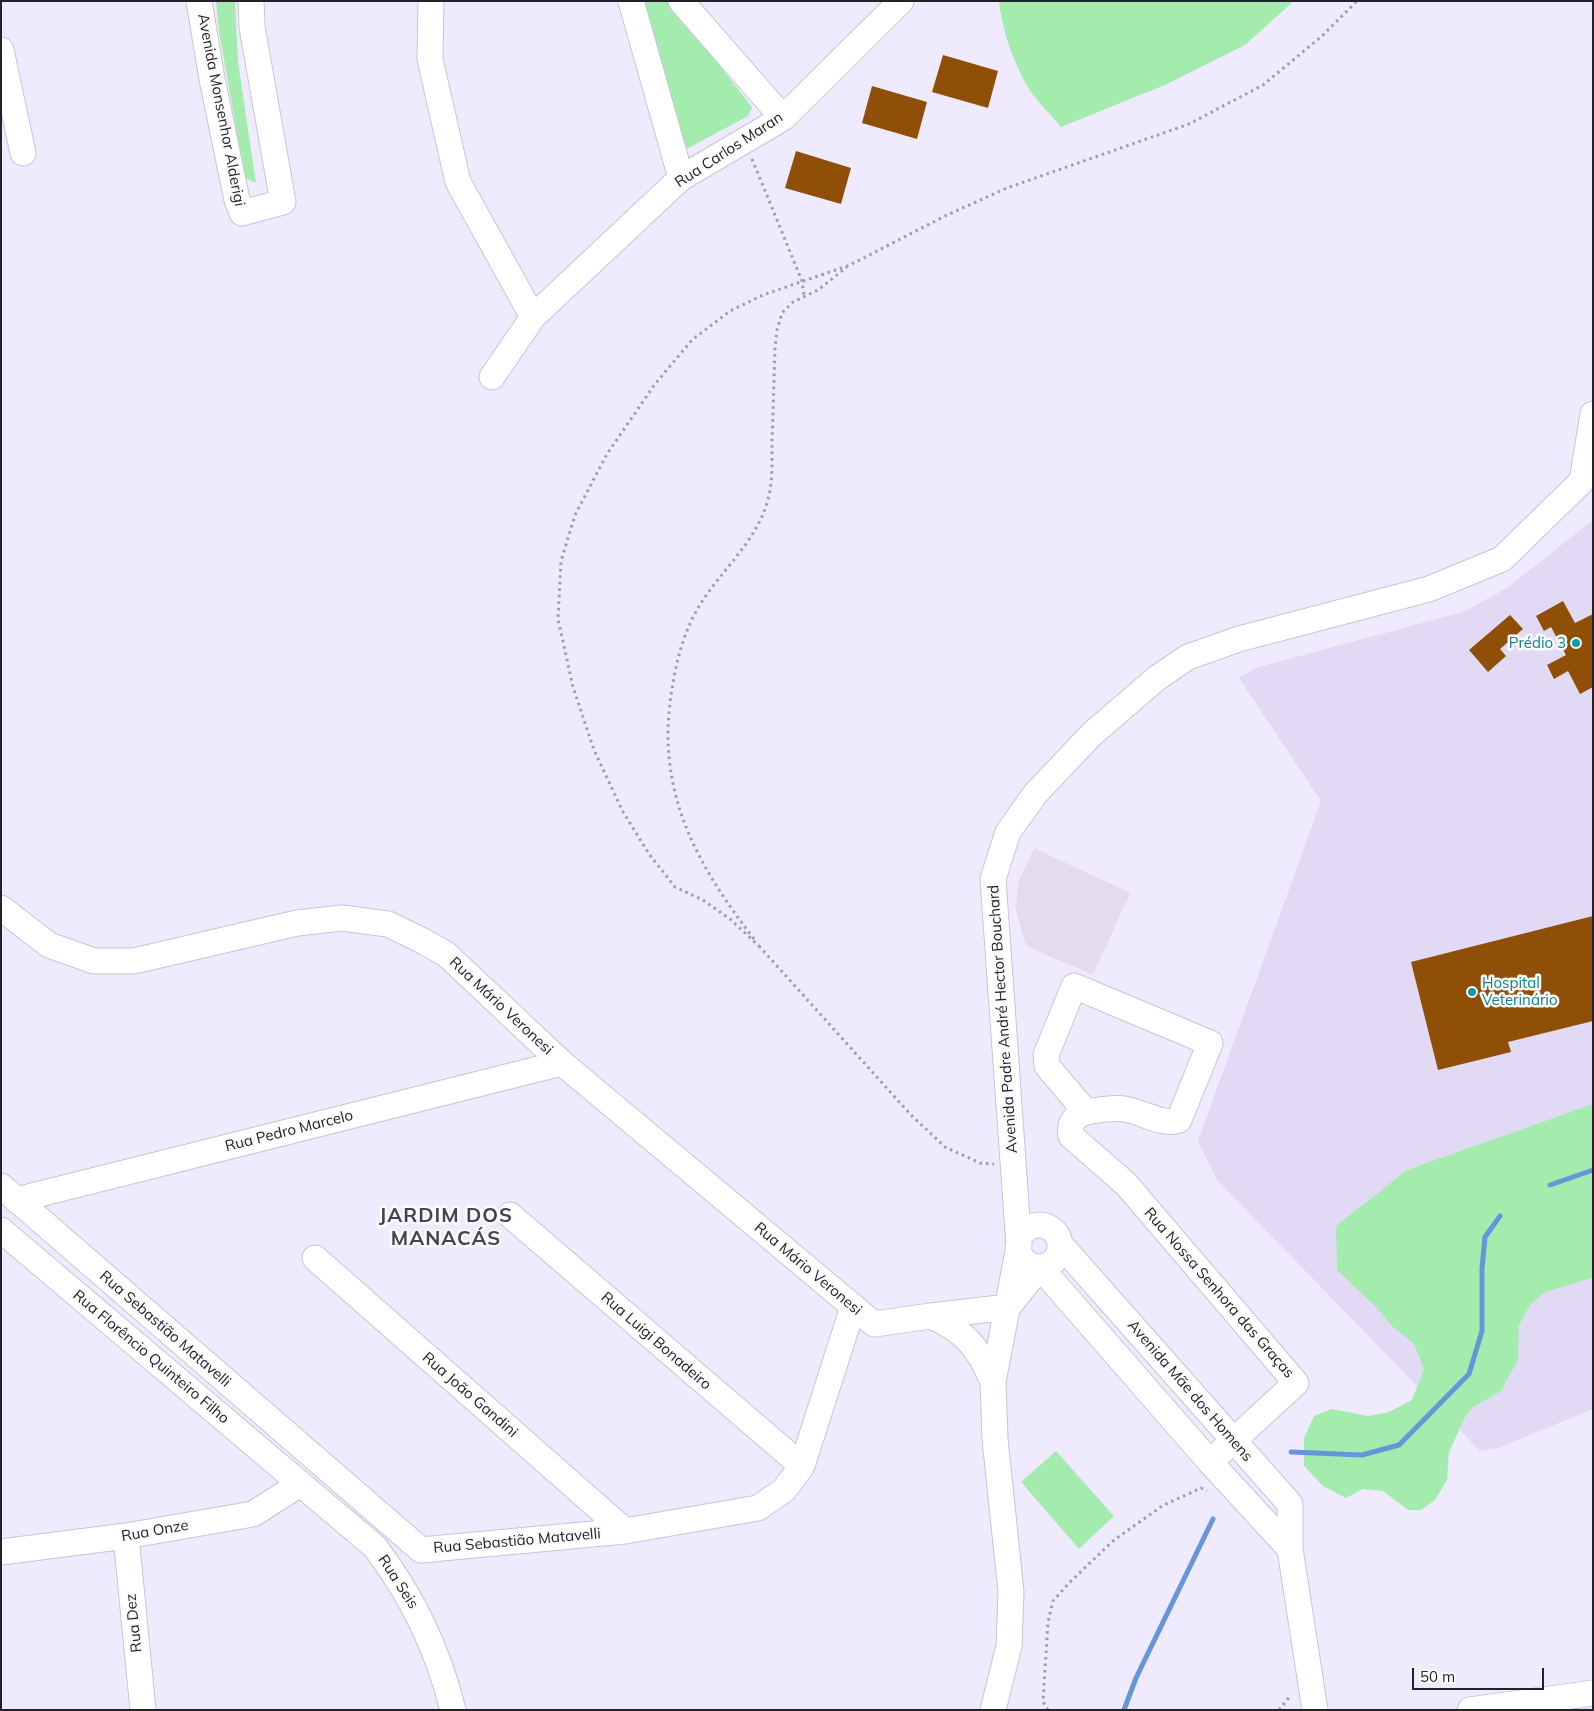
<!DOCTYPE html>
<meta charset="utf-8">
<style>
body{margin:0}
#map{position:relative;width:1594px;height:1711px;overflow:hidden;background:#f0eaff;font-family:Mulish,sans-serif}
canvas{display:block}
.frame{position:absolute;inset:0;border:2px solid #24212b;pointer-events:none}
.scale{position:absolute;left:1412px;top:1668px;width:132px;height:22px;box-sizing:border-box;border:2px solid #24212b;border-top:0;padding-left:6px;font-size:15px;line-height:18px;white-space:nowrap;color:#24212b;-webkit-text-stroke:4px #fbfbfb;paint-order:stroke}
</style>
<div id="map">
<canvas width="1594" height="1711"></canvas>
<div class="frame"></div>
<div class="scale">50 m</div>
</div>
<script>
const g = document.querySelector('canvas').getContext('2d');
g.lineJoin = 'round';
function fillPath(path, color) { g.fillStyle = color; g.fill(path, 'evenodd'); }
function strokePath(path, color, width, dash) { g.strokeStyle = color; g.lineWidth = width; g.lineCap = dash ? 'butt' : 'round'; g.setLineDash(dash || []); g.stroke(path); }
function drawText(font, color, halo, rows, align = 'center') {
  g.font = font + ' Mulish,sans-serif'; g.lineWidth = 5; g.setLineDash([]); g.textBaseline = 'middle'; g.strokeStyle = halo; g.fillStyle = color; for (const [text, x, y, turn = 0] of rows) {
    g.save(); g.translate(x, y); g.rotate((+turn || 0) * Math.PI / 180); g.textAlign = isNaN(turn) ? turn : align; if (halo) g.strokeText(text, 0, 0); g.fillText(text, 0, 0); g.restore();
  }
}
fillPath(new Path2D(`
 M1593,520V1409L1498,1448L1480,1451L1217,1180L1198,1141L1321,801L1239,678L1255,668L1463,612L1507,588Z`), '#e2daf4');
fillPath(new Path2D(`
 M1034,848L1130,893L1093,975L1026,946L1016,911L1018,883Z`), '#e4dbf0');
fillPath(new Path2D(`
 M216,1H235L238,62L256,183L245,178L219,32Z
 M642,1H669L752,107L748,116L685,150Z
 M999,1H1294L1245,45L1165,85L1061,127C1052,115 1039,104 1031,92C1015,67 1002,31 999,1Z
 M1593,1104V1278L1545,1292L1530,1305L1519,1325L1518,1360L1501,1391L1473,1407L1465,1417L1449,1452L1447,1480L1435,1500L1421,1510H1408L1383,1491L1363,1489L1346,1498L1323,1486L1304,1466V1438L1314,1416L1332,1409L1368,1416L1389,1412L1412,1400L1424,1369L1414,1344L1392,1326L1376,1307L1337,1270L1336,1226L1407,1170Z
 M1056,1451L1114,1516L1079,1549L1021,1482Z`), '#a4ecad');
strokePath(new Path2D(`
 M1550,1185L1593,1170
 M1291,1452L1362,1455L1399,1445L1469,1374L1482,1331V1268L1485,1237L1500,1216
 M1124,1710L1136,1678L1213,1519`), '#6695d9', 5);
fillPath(new Path2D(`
 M943,55L998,71L988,108L932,92Z
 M872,86L927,102L917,139L862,123Z
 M796,151L851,168L841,204L785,188Z
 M1563,601L1575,623L1593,614V687L1580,694L1568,671L1554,679L1547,665L1566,655L1551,627L1544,631L1536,616Z
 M1510,615L1523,629L1500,649L1506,656L1488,672L1469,650Z
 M1593,916V1021L1508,1042L1511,1052L1438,1070L1411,962Z`), '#8f4f07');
const minor = new Path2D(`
 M199,1L212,79L237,200L242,213L283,202L252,27L251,1
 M431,1L430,59L458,182L533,317
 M631,1L681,178
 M681,1L783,118
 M1,50L23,153
 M492,377L533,317L681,178L783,118L901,1
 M1,908L49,945L94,961H134L297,923L342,918L388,924L421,940L446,954L562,1063L874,1324L931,1316
 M1074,986L1210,1043L1179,1120C1162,1126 1143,1112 1125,1109C1112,1107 1099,1110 1086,1112L1047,1066L1046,1055Z
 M1086,1112C1073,1118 1069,1122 1071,1136L1126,1184L1296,1383L1221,1452
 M1,1186L421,1550L625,1531L758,1508L784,1490L802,1466L853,1307
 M16,1200L562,1063
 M510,1215L802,1466
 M1018 1246a21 21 0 1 1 42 0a21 21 0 1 1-42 0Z
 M1,1230L375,1547C413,1597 438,1649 453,1710
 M315,1258L625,1531
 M993,1382C978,1347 966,1332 931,1316L1008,1307L1040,1267L1210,1462L1290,1549V1504L1060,1244
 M126,1536L143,1710
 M1290,1549L1315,1710
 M1,1552L126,1536L253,1514L300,1484
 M993,1710L1009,1646L1011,1592L995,1439L993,1382L1019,1246L993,879L1008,832L1036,793L1092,734L1157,678L1188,657L1239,639L1429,589L1502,559L1582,481L1593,414
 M1470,1710L1593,1693`);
strokePath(minor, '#c9c2db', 27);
strokePath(new Path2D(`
 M752,159L802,281L804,296
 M754,939C695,862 655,790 672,689C676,663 683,634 697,610C717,574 755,544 767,503C773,484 772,463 772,443C773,412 774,380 775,349L777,330L782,313L793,302L818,290L847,267
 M759,946L911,1115L945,1147L980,1163L994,1164
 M760,947L730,919L703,900L675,887L649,854L622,810L594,750L573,687L558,619L561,561L575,515L607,454L655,384L692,340L730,311L763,295L850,265L945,216L1007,188L1189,124L1263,85L1322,36L1357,1
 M1048,1710L1043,1702L1048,1622L1053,1601L1069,1583L1114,1540L1162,1506L1201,1488L1207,1491
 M1279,1710L1291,1695`), '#a09bac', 3, [2.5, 4]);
strokePath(minor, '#fff', 25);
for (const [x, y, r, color] of [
 [1576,643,5,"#0f9aa8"],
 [1472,992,5,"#0f9aa8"]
]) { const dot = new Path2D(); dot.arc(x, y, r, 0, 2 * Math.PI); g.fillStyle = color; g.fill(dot); strokePath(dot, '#fbfbfb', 2); }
drawText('15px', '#24212b', '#fbfbfb', [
 ["Avenida Monsenhor Alderigi",221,110,79],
 ["Rua Carlos Maran",729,150,-33],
 ["Rua Mário Veronesi",501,1006,43],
 ["Avenida Padre André Hector Bouchard",1003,1019,-94],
 ["Rua Pedro Marcelo",289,1131,-14],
 ["Rua Mário Veronesi",808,1269,40],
 ["Rua Nossa Senhora das Graças",1219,1293,49],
 ["Rua Sebastião Matavelli",165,1329,41],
 ["Rua Luigi Bonadeiro",656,1341,41],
 ["Rua Florêncio Quinteiro Filho",151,1357,40],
 ["Avenida Mãe dos Homens",1190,1391,49],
 ["Rua João Gandini",470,1395,41],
 ["Rua Onze",155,1531,-10],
 ["Rua Sebastião Matavelli",517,1541,-5],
 ["Rua Seis",398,1582,57],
 ["Rua Dez",134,1623,-96]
]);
drawText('15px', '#0d838f', '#fbfbfb', [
 ["Prédio 3",1566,643],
 ["Hospital",1482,983,"left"],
 ["Veterinário",1482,1000,"left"]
], 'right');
g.letterSpacing = '1px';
drawText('bold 20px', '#484156', '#fbfbfb', [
 ["JARDIM DOS",446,1216],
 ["MANACÁS",446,1239]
]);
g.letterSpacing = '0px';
</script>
